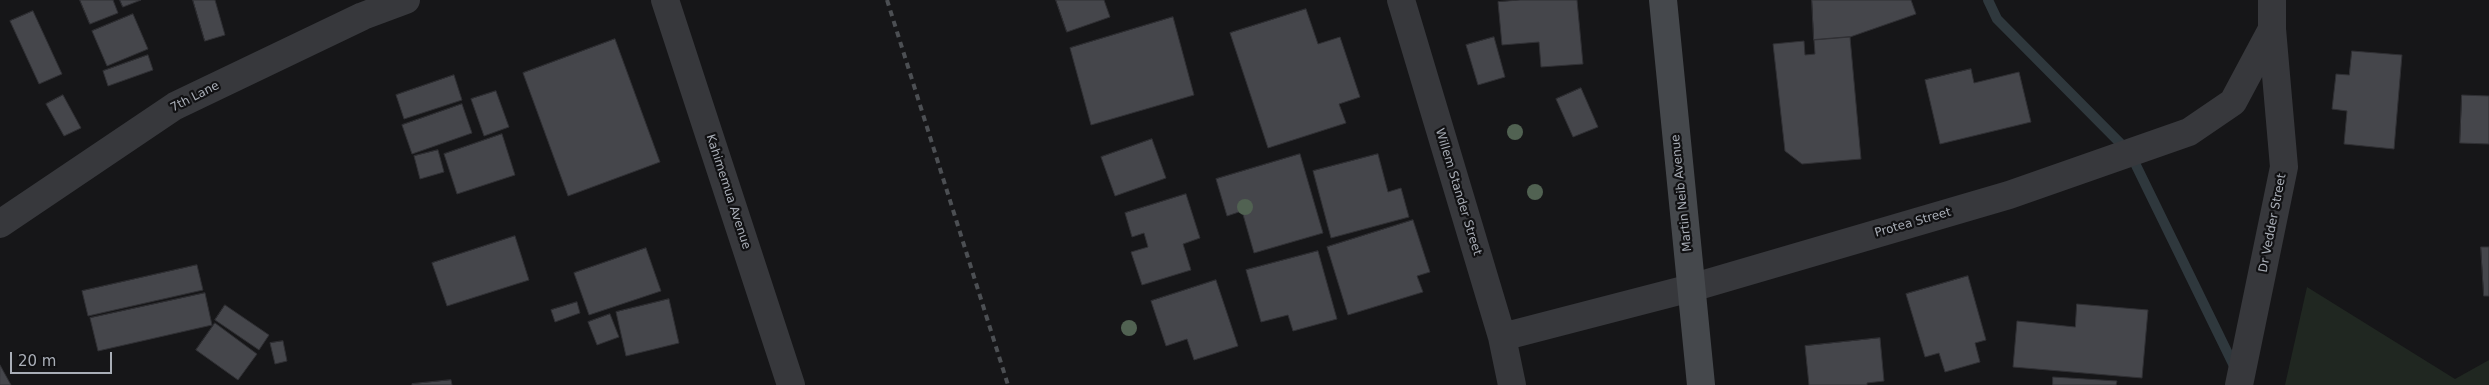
<!DOCTYPE html>
<style>
body{margin:0}
#map{position:relative;width:2489px;height:385px;overflow:hidden;background:#161618;font-family:"DejaVu Sans",sans-serif}
canvas{display:block}
.scale{position:absolute;left:10px;top:352px;width:102px;height:22px;box-sizing:border-box;border:2px solid #a9aeb7;border-top:0;padding-left:6px;font-size:15px;line-height:18px;white-space:nowrap;color:#a9aeb7;-webkit-text-stroke:4px #111113;paint-order:stroke}
</style>
<div id="map">
<canvas width="2489" height="385"></canvas>
<div class="scale">20 m</div>
</div>
<script>
const g = document.querySelector('canvas').getContext('2d');
g.lineJoin = 'round';
function fillPath(path, color) { g.fillStyle = color; g.fill(path, 'evenodd'); }
function strokePath(path, color, width, dash) { g.strokeStyle = color; g.lineWidth = width; g.lineCap = dash ? 'butt' : 'round'; g.setLineDash(dash || []); g.stroke(path); }
function drawText(font, color, halo, rows, align = 'center') {
  g.font = font + ' "DejaVu Sans",sans-serif'; g.lineWidth = 4.5; g.setLineDash([]); g.textBaseline = 'middle'; g.strokeStyle = halo; g.fillStyle = color; for (const [text, x, y, turn = 0] of rows) {
    g.save(); g.translate(x, y); g.rotate((+turn || 0) * Math.PI / 180); g.textAlign = isNaN(turn) ? turn : align; if (halo) g.strokeText(text, 0, 0); g.fillText(text, 0, 0); g.restore();
  }
}
fillPath(new Path2D(`
 M2307,287L2455,379L2489,360V385H2285Z`), '#202721');
strokePath(new Path2D(`
 M1988,0L1997,19L2130,153L2236,370`), '#2f383d', 10);
const building = new Path2D(`
 M80,0H113L118,13L90,24Z
 M120,0H141L123,7Z
 M193,0H215L225,35L205,41Z
 M1056,0H1104L1110,17L1067,32Z
 M1520,0H1577L1583,64L1541,67L1539,42L1502,45L1498,2Z
 M1812,0H1911L1916,14L1850,37L1814,40Z
 M1306,9L1318,44L1340,37L1360,97L1339,104L1346,123L1268,148L1230,33Z
 M33,11L62,74L39,84L10,21Z
 M133,14L148,49L107,66L92,31Z
 M1173,17L1194,95L1091,125L1070,48Z
 M1494,37L1505,77L1478,85L1466,45Z
 M1850,37L1861,159L1802,164L1785,151L1773,44L1804,41L1805,55L1815,54L1814,40Z
 M615,39L660,162L568,196L523,73Z
 M2352,51L2402,55L2394,149L2344,144L2347,111L2332,109L2336,74L2349,75Z
 M148,55L153,70L108,86L103,71Z
 M1971,69L1974,83L2019,72L2031,122L1940,144L1925,80Z
 M454,75L462,100L404,119L396,95Z
 M1581,88L1598,127L1573,137L1556,99Z
 M496,91L509,127L484,136L471,99Z
 M63,95L81,128L64,136L46,104Z
 M2462,95L2489,96V144L2460,143Z
 M462,104L472,133L412,154L402,125Z
 M502,134L515,175L457,194L444,154Z
 M1152,139L1166,178L1115,196L1101,157Z
 M438,150L444,172L420,179L414,156Z
 M1300,154L1323,233L1254,253L1242,211L1227,216L1216,179Z
 M1378,154L1388,192L1401,188L1409,217L1331,238L1313,171Z
 M1186,194L1200,238L1183,244L1191,270L1142,285L1131,252L1148,247L1144,233L1132,237L1125,213Z
 M1413,220L1430,272L1417,276L1423,292L1348,315L1327,247Z
 M515,236L529,280L447,306L432,263Z
 M2481,247H2489V296H2484Z
 M646,248L661,291L589,315L574,273Z
 M1318,251L1337,319L1293,331L1288,315L1261,322L1246,270Z
 M197,265L203,290L88,316L82,291Z
 M1968,276L1986,340L1975,343L1980,362L1945,372L1939,353L1925,357L1906,294Z
 M1216,280L1238,346L1194,360L1187,339L1166,346L1151,301Z
 M205,293L212,325L98,351L90,318Z
 M669,299L679,343L626,356L616,312Z
 M577,302L580,313L555,322L551,310Z
 M2077,304L2148,310L2142,378L2013,367L2017,321L2075,327Z
 M225,305L269,335L259,350L215,320Z
 M610,314L619,337L597,345L588,322Z
 M215,323L257,354L238,380L196,350Z
 M1880,338L1884,381L1867,383V385H1809L1805,346Z
 M283,341L287,361L275,364L270,343Z
 M0,365L11,385H0Z
 M2053,377L2117,381L2116,385H2053Z
 M451,380L452,385H412V384Z`);
fillPath(building, '#45464b');
strokePath(building, '#303034', 1);
strokePath(new Path2D(`
 M665,0L791,385
 M1401,0L1502,337L1512,385
 M0,224L175,106L363,16L406,0
 M1502,337L1691,288L2009,195L2189,132L2233,102L2272,29
 M2239,385L2284,167L2272,29V0`), '#37383c', 28);
strokePath(new Path2D(`
 M1663,0L1701,385`), '#45484c', 28);
strokePath(new Path2D(`
 M887,0L1008,385`), '#4c4f53', 4, [6, 5]);
g.fillStyle = '#516252';
for (const [x, y] of [
 [1515,132],
 [1535,192],
 [1245,207],
 [1129,328]
]) { g.beginPath(); g.arc(x, y, 8, 0, 2 * Math.PI); g.fill(); }
drawText('12px', '#a9aeb7', '#111113', [
 ["7th Lane",195,97,-27],
 ["Kahimemua Avenue",728,192,72],
 ["Willem Stander Street",1458,192,73],
 ["Martin Neib Avenue",1682,193,-96],
 ["Protea Street",1913,223,-16],
 ["Dr Vedder Street",2273,223,-79]
]);
</script>
